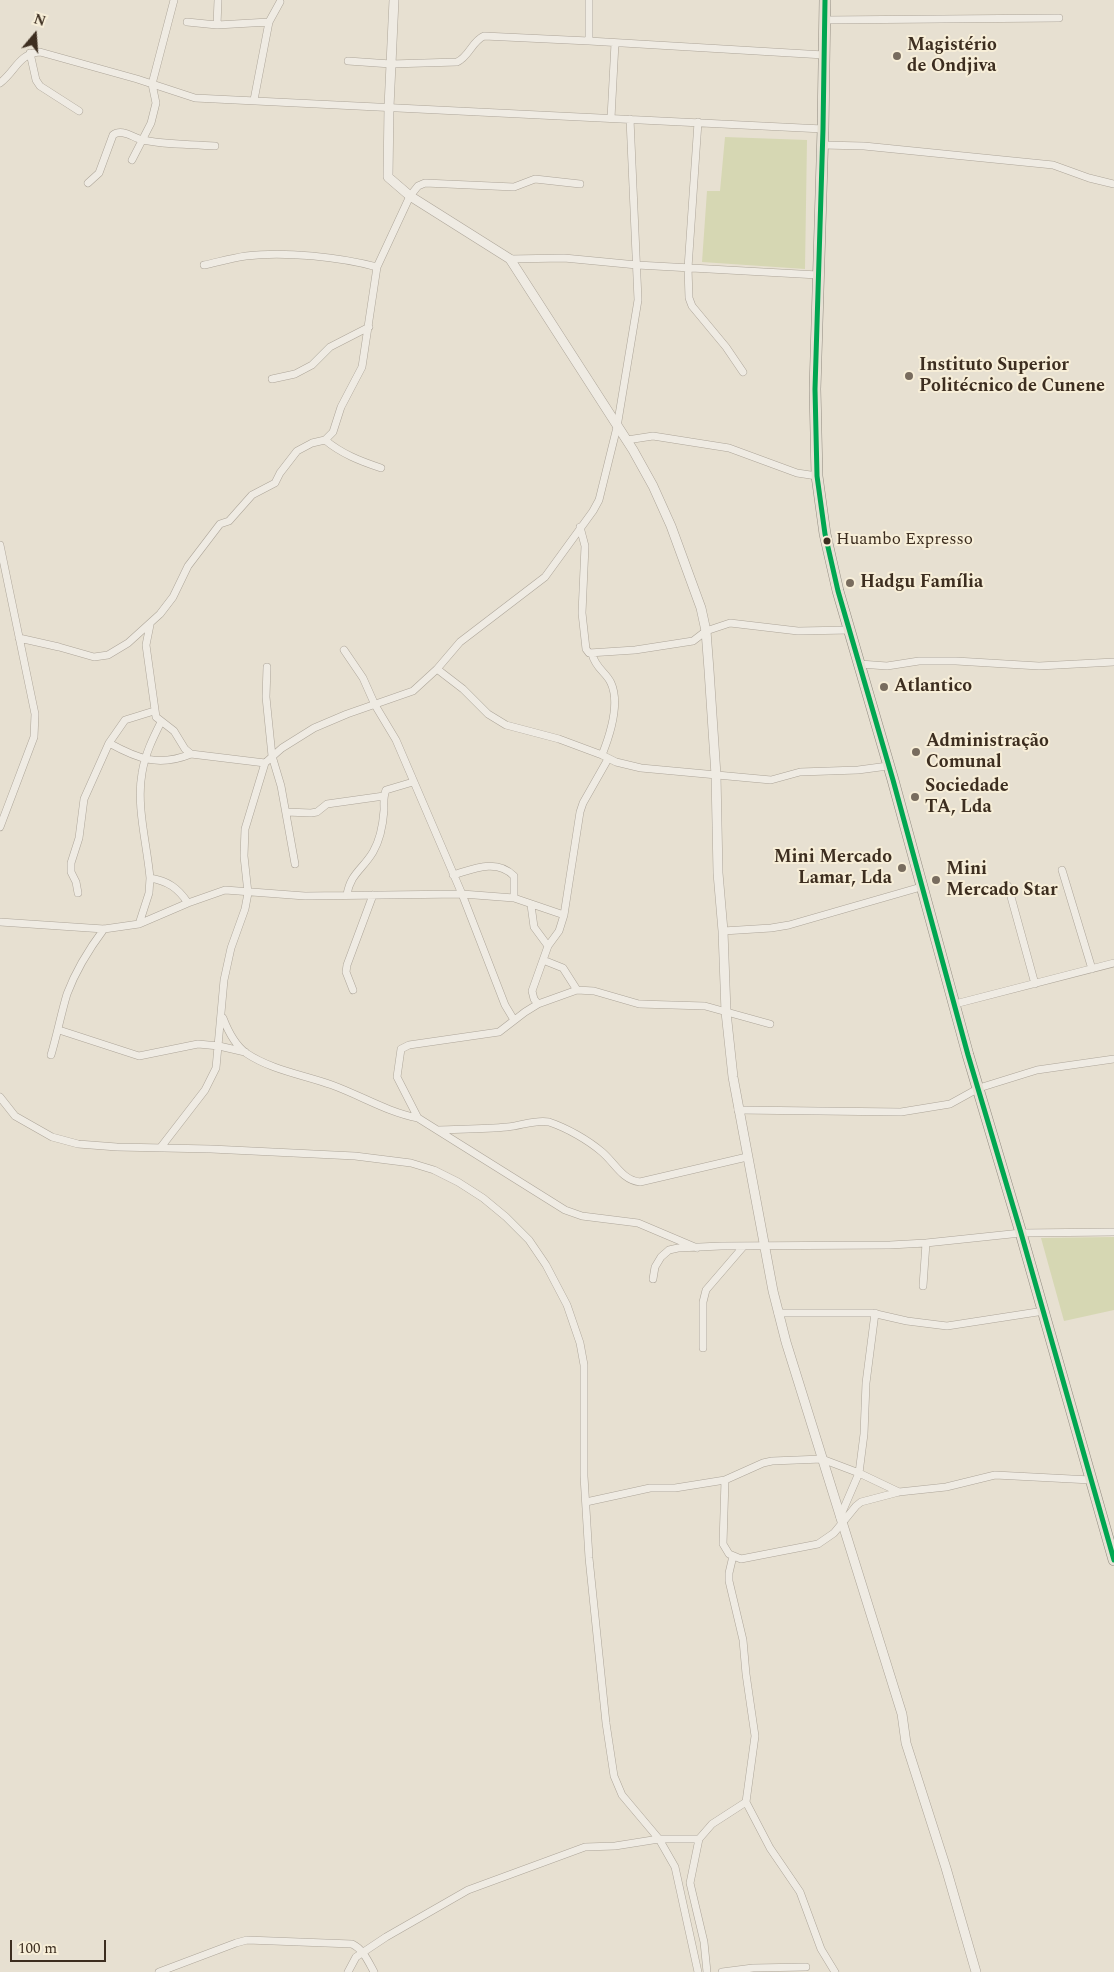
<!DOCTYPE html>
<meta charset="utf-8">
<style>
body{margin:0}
#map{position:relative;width:1114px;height:1972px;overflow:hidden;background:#e7e0d1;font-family:Spectral,serif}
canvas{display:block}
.north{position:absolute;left:10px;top:10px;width:50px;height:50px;-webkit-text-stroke:4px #f7eed8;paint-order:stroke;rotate:18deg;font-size:14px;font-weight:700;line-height:20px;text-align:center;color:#3d2e20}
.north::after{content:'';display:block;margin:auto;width:18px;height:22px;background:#3d2e20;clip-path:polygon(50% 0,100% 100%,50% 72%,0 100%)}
.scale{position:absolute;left:10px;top:1940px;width:96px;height:22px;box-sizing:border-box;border:2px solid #3d2e20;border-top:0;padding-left:6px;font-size:15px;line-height:18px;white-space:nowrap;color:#3d2e20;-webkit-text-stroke:4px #f7eed8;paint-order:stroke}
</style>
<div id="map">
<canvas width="1114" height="1972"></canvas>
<div class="north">N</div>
<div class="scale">100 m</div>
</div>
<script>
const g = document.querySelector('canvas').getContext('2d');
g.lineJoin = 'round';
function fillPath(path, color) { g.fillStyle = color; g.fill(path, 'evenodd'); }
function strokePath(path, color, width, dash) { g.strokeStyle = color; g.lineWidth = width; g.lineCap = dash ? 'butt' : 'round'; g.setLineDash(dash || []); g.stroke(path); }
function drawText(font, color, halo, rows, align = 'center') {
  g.font = font + ' Spectral,serif'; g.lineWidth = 4; g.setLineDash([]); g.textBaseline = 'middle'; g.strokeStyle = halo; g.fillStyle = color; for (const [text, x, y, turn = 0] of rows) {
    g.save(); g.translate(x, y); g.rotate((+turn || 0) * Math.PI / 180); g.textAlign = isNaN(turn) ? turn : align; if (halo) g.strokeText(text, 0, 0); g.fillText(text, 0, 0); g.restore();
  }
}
fillPath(new Path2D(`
 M725,137L807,140L805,269L702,262L707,191H720Z
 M1114,1237V1310L1064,1321L1041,1238Z`), '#d6d7b3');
const minor = new Path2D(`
 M825,20L1059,18
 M187,22L217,25L269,22
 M217,25L218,0
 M589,41V0
 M30,53L36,80L40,86L79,111
 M348,61L391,64L457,62C469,57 472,41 484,36L589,41L824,55
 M0,83C16,71 18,54 40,52L137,79L195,98L823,129
 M254,100L269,22L280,2
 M611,118L615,43
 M698,122L688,268L689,298L692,306L726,347L743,372
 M823,145L864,146L1053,165L1089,178L1114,184
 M132,160L151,123L156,103L152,84L174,0
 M88,183L99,173L113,135C122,128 133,138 143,140C166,145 191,144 215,146
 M510,259L564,258L637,265L818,275
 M204,265C218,262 232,258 246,256C284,251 340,257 377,267
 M272,379L295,374L312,365L330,347L369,327
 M325,440C342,454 360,461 381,468
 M627,440L653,436L729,448L797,473L817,476
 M580,527L585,546L582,613L586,649L589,653L635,650L693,641L706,631L730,623L798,631L850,630
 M0,545L35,714L34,737L0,827
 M150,625L146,645L156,717L174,731L185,749L191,754L265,763
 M19,638L59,647L94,657L108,655L128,643L160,614L173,597L188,566L220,524L229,521L252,495L275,483L280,473L297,451L312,443L325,440L333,432L341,407L362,367L377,267L410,196L418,186L425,183L514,187L535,179L580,184
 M344,650L363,678L375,705L396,740L462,894L505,1005L514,1020
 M592,654C596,669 606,672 611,683C620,703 610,735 602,755
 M860,664L887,666L919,661H956L1039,666L1114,662
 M267,667L266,697L272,756L281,786L295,864
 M437,669L463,689L488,714L506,725L559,739L602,755L616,762L641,768L771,780L800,772L858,770L888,766
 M161,722C153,738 145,754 142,773C136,806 147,844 150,878C168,881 178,888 188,903
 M109,743C138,759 159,767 191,754
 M286,812L311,813L317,812L327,804L384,796
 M1062,870L1092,969
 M453,875C473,869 497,858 514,876V898
 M1008,886L1035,984
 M78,893L76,882L71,872V863L79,838L84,799L109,743L125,720L154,711
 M347,895C350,874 363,869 373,852C380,840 383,824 384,810C384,803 383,797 386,790L413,782
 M531,905L534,927L548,946
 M0,922L104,929L139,924L188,903L225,890L305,896L462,894L514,898L564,915
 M139,924L149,893L150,878
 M723,931L771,928L789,925L921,887
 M543,960L563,968L577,990
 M353,990L346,972L347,965L373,895
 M538,1004L534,999L532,991L548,946L559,931L564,915L580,812L583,803L608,759
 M955,1004L1114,963
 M223,1018C228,1031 235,1045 246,1053C271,1070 304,1075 332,1085C362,1096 387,1112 418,1118L565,1210L582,1216L638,1223L697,1248
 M59,1030L139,1056L198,1044L219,1046L245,1052
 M51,1055C57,1035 61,1014 67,994C76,970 89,949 104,929
 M0,1097L15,1116L52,1137L78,1144L117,1147L211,1149L355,1156L411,1163L434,1170L458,1182L483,1198L506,1217L529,1240L546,1265L567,1305L580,1343L584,1365V1476L589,1558L606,1723L614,1776L622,1795L659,1839L675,1867L698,1972
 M738,1110L901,1112L950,1104L979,1088L1037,1070L1114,1059
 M418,1118L397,1077L401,1049L409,1045L499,1032L525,1012L538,1004L577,990L594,991L639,1004L705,1006L770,1024
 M438,1130C461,1129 485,1129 507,1127C521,1126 536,1119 549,1122C567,1128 588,1140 602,1152C615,1163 622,1180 640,1182L747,1157
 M161,1147L205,1090L216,1068L224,980L231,948L245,909L248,893L244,856L245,829L265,763L282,748L314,728L347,714L413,691L437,669L460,642L545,577L593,511L599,500L617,427L638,300L630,119
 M653,1279L655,1267L661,1257L669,1250L678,1248L721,1246L890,1245L926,1243L1021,1233L1114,1232
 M923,1286L926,1243
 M778,1313H872L907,1321L947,1326L1044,1311
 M703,1348V1302L706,1290L743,1247
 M725,1480L723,1544L729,1554L741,1559L818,1544L834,1533L856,1506L861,1502L899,1492L946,1487L995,1475L1091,1480
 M586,1502L650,1488H675L725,1480L763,1463L772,1461L822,1459L859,1473L899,1492
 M840,1517L859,1473L864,1434L866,1383L875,1313
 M733,1556L729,1573V1581L743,1640L746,1674L755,1736L746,1802L770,1848L800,1892L821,1949L835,1972
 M159,1972L236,1943L247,1940L352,1944C363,1949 368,1961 374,1972
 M348,1972L356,1957L386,1937L468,1890L585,1847L615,1846L659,1839H699
 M707,1972L704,1942L690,1883L699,1839L712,1824L746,1802
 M722,1972L753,1968L806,1967`);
const tertiary = new Path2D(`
 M394,0L389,107L388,177L410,196L510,259L633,450L653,486L671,526L701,608L706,631L709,670L716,775L718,873L723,931L726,1012L733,1077L773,1291L786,1342L902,1714L906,1743L946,1868L976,1972`);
const primary = new Path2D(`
 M825,0L823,129L815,389L817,476L825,534L838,591L893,780L968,1055L1021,1233L1114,1560`);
strokePath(minor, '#ada599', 8);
strokePath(tertiary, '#ada599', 10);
strokePath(primary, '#928b80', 12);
strokePath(minor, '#efebe3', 7);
strokePath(tertiary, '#efebe3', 9);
strokePath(primary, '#e6e1d4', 11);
strokePath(new Path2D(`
 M825,0L823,129L815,389L817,476L825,534L838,591L893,780L968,1055L1021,1233L1114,1560`), '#00a651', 5);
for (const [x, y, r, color] of [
 [897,56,5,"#786c5e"],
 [909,376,5,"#786c5e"],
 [827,541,4.5,"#3d2e20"],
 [850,583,5,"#786c5e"],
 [884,687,5,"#786c5e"],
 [916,752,5,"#786c5e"],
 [915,797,5,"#786c5e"],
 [902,868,5,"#786c5e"],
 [936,880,5,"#786c5e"]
]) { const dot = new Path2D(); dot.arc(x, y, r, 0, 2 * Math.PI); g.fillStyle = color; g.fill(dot); strokePath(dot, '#f7eed8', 2); }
drawText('17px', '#3d2e20', '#f7eed8', [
 ["Huambo Expresso",836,541]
], 'left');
drawText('bold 18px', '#3d2e20', '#f7eed8', [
 ["Magistério",907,46],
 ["de Ondjiva",907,67],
 ["Instituto Superior",919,366],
 ["Politécnico de Cunene",919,387],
 ["Hadgu Família",860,583],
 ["Atlantico",894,687],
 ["Administração",926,742],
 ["Comunal",926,763],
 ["Sociedade",925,787],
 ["TA, Lda",925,808],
 ["Mini Mercado",892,858,"right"],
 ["Lamar, Lda",892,879,"right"],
 ["Mini",946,870],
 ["Mercado Star",946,891]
], 'left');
</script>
